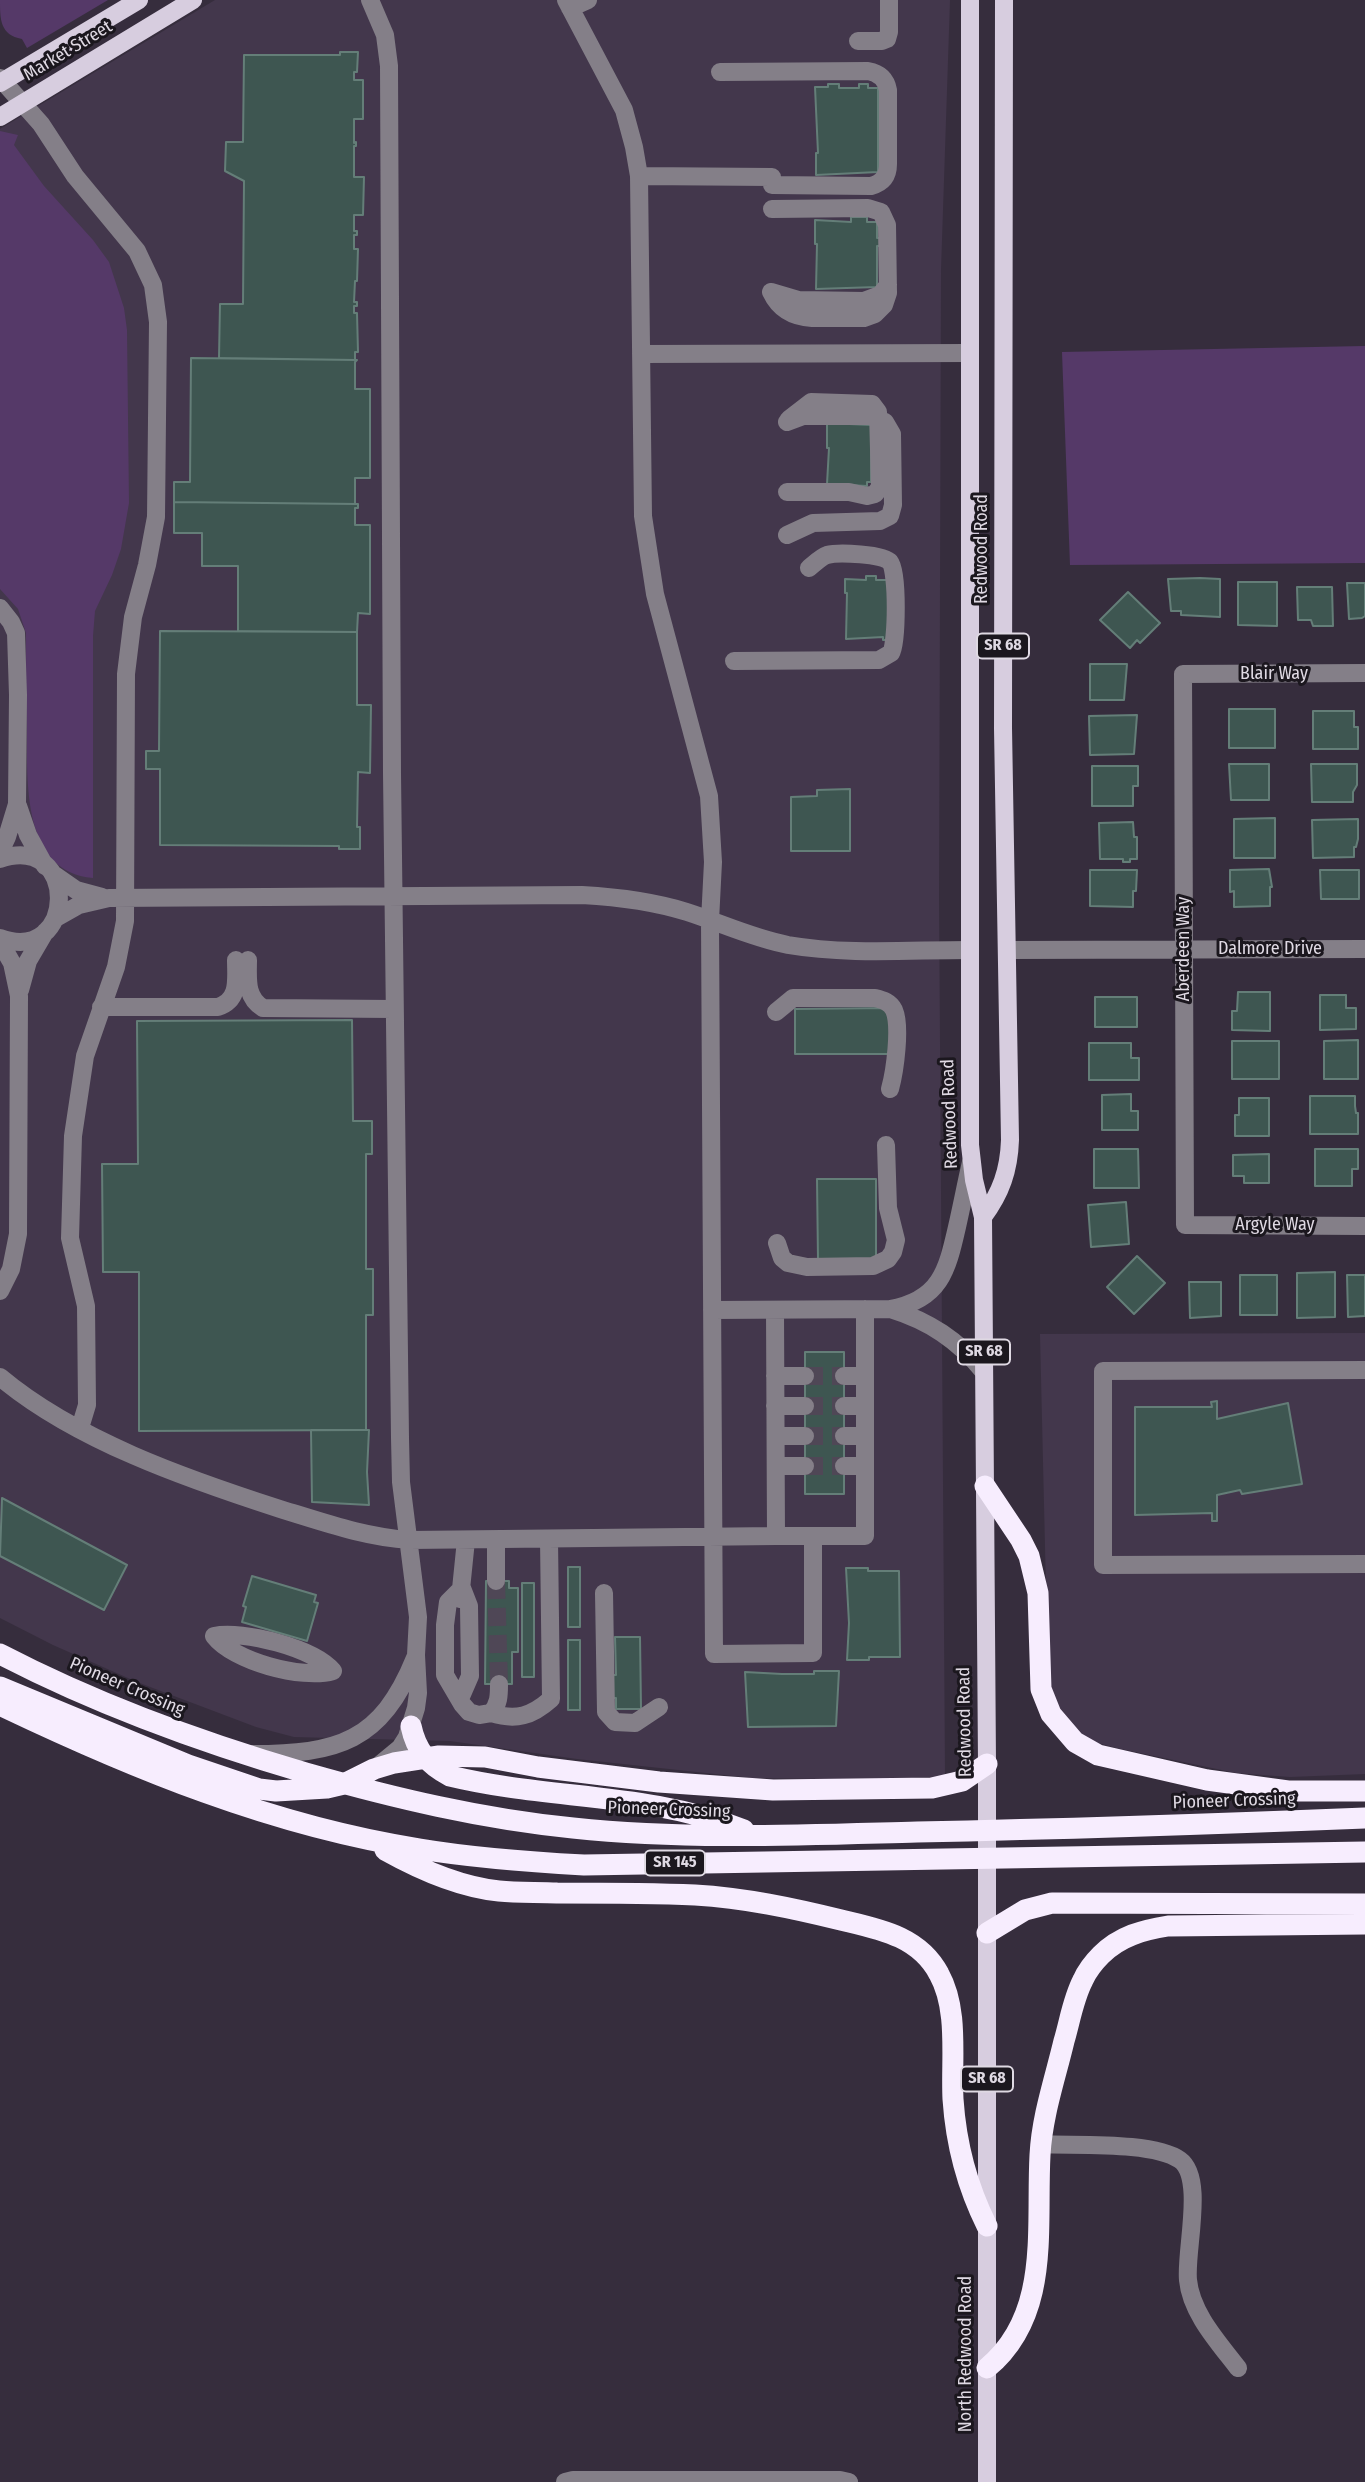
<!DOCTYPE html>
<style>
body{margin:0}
canvas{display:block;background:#362d3d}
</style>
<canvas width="1365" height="2482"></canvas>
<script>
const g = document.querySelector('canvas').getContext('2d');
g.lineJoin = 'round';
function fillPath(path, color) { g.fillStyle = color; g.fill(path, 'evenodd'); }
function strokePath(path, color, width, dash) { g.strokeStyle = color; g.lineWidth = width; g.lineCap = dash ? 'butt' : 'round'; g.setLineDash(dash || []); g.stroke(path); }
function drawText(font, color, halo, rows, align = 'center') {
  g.font = font + ' "Fira Sans Condensed",sans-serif'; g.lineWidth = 6; g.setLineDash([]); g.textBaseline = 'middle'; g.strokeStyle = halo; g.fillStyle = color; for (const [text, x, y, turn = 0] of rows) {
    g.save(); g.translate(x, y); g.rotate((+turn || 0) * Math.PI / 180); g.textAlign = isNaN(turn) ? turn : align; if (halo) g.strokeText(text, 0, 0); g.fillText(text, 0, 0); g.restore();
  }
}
fillPath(new Path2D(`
 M215,0H950L941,269L939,898L945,1777L826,1779L752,1778L577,1759L450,1741L294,1737L256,1727L137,1682L53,1645L0,1618V129Z
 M1365,1333V1774L1290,1777L1236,1773L1116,1748L1091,1741L1076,1730L1064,1718L1052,1696L1048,1673L1040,1334Z`), '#43374c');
fillPath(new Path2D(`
 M0,0H108L27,48L22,39C0,35 0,19 0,0Z
 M0,131L18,135L14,145L44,186L93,240L109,262L124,308L127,330L129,503L121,549L112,575L95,611L93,636V878C22,872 27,782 27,729C26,697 26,665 26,633L18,609L0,589Z
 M1365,346V563L1070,565L1062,352Z`), '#553968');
const building = new Path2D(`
 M340,52H358L357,72H354V80H363V119H354V143L356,142V146H354V177H364L363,215H354V231H357V235H354V249H358L357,281H355L354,302H357V306H354V313H357L358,352H355V360L219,358L220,304H243L244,181L225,171L226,142H243L244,55H340Z
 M828,84H839V88H859V84H868V88H878V172L816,175V153H818L815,87H828Z
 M851,217H867V222H877V238H881V246H877V287L816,289L817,244H815V220L851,222Z
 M191,358L357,360L355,362V389H370V478H355V504L174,502V482H190Z
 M827,423L871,425V482H867V486L827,484L829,448H827Z
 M174,502L358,504V508H355V525H370V614L358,613L357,632L238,631V566H202V533H174Z
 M866,576H876V580H888L889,640H883V637L846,639L847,593H845V579L866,580Z
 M1200,578L1220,579V617L1181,615V611H1171L1168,579Z
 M1238,582H1277V626L1238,625Z
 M1347,583H1365V616L1362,618L1349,619Z
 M1297,587H1332L1333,626H1313L1311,620H1298Z
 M1128,592L1160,623L1140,643L1137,640L1130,648L1100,620Z
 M160,631L357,632V705H371L370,773L358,772L357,827H360V849H339V846L160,845V769H146V751H159Z
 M1090,664H1127L1124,700H1090Z
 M1229,709H1275V748H1229Z
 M1313,711H1354V727H1358V749H1313Z
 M1137,715L1134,754L1090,755L1089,716Z
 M1229,764H1269V800H1231Z
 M1311,764H1357V785L1353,792V802H1312Z
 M1092,766H1138V786H1133V806H1092Z
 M850,789V851H791V797L817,796V790Z
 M1275,818V858H1234V819Z
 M1358,819V839L1356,847H1354V857L1313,858L1312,820Z
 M1133,822L1134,837H1137V859H1130V862H1123V859H1100L1099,823Z
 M1269,869L1272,887H1270V906L1234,907V891L1230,892V870Z
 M1090,870H1137L1136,891H1133V907L1090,906Z
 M1320,870H1359V899H1321Z
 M1238,992H1270V1031L1232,1030V1011H1237Z
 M1320,995H1346V1008H1356V1029L1320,1030Z
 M1095,997H1137V1027H1095Z
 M890,1008V1054H795V1009Z
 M352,1020L353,1121H372V1154H366V1269H373V1315H366V1430L139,1431V1272H103L102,1164H138L137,1021Z
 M1358,1040V1079H1324V1041Z
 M1232,1041H1279V1079H1232Z
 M1089,1043H1131V1058H1139V1080H1089Z
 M1131,1094V1111H1138V1130H1102V1095Z
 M1310,1096H1355V1106L1356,1113H1358V1134H1310Z
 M1239,1098H1269V1136H1235V1115H1239Z
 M1094,1149H1138L1139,1188H1094Z
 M1315,1149H1358V1169H1352V1186H1315Z
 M1269,1154V1183H1244V1176H1233V1155Z
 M817,1179H876V1260H818Z
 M1126,1202L1129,1244L1091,1247L1088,1205Z
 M1137,1256L1165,1283L1134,1314L1107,1287Z
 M1335,1272V1317L1297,1318V1273Z
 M1240,1275H1277V1315H1240Z
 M1347,1275H1365V1316L1348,1317Z
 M1189,1282H1221V1316L1190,1318Z
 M805,1352H844V1494H805Z
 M1217,1401V1419L1288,1403L1302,1484L1242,1494L1240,1490L1217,1495V1521H1212V1513L1135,1515V1407H1212L1211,1402Z
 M311,1430H369L367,1472L369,1505L312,1502Z
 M2,1498L127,1565L104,1610L0,1556Z
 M568,1567H580V1627H568Z
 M846,1568H868V1571H899L900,1657H869V1660H847L849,1623Z
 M252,1576L316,1595L314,1602L318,1603L307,1641L242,1622L246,1607L243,1606Z
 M486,1581H509V1588H518V1652H512V1684H485Z
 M522,1583H534V1677H522Z
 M615,1637H640L641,1709H616V1698H612L610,1675H616Z
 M568,1640H580V1710H568Z
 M814,1671H839L836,1726L748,1727L745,1672L782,1674H814Z`);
fillPath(building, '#3e5651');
strokePath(building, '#647e78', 2);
strokePath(new Path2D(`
 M805,1376H844
 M805,1406H844
 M805,1436H844
 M805,1466H844
 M496,1581L499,1684`), '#4f4756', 18, [18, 9]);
strokePath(new Path2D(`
 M370,0L385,35L389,66L392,773L400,1438L401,1482L418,1617L416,1655L418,1693L416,1708L407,1737L400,1748L377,1767
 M566,0L624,110L634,147L639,176L643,516L655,594L709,796L713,862L710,921L714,1654L813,1653V1536
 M570,8L588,0
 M858,41H882L887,39L889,32V0
 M720,72L868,71C879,73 886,79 888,90V164C888,176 882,183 871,186L772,185
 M0,78L41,124L75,176L137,251L153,285L158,322L156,517L147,565L133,617L126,674L125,921L116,967L85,1056L73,1136L70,1238L86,1306L87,1405L80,1428
 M639,176L772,177
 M771,292C779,309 793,317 812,318H864L875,314L884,305L888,293L887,225L881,212L868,208L772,209
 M771,292L798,300L864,301L880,295L888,285
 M641,354L970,353
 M787,422L803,416H873L885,422L892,434L893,505L890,516L880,521L813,523L787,535
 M787,492H849L867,496L875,494L880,487L878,412L872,404L811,402L789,419
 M0,608L11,622L16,633L18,695L17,804L7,837L0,852
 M734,661L879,660L891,653C897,643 898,572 890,562C884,554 838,552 827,555C821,557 814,564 809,568
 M1365,673L1183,674L1185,1225L1365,1226
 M18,806L28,835L45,866
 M0,859C80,832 77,966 0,938
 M53,874L76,890L102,897
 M56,918L79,905L109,898L582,895C618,897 652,901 687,912C721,923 752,938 788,945C847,955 909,950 969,950
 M0,942L12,963L19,996L18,1234L11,1269L0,1291
 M1007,950L1365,949
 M248,960C248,978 245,997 263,1008L394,1009
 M20,990L28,961L45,932
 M101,1007H218C240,1000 236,979 236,960
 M776,1012L793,998H875C883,1000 890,1002 894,1010C901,1026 895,1071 890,1089
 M777,1243L782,1258L788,1263L807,1267L873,1266L888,1259L893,1252L896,1240L888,1208L886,1145
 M890,1309C929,1321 958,1340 984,1372
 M712,1310L890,1309C940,1300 947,1271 957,1227C962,1205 966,1184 971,1162
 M775,1310L776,1536H865V1309
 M1365,1370L1103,1371V1565L1365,1564
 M775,1376H805
 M844,1376H865
 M0,1377C75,1440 187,1479 280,1509C323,1522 364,1537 410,1540L776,1536
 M775,1406H805
 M844,1406H865
 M776,1436H805
 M844,1436H865
 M776,1466H805
 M844,1466H865
 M496,1540V1581
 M604,1593L606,1712L615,1722L635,1723L659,1707
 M460,1599L466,1540
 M214,1636C233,1661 302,1680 333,1671
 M214,1636C243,1630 314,1648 333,1671
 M460,1699L470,1676L469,1606L462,1588L448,1602L445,1625V1675L462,1704L469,1712L479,1715L491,1713C499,1704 499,1696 499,1684
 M491,1713C516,1721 532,1716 551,1699L549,1539
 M252,1754C338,1754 381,1742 415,1658
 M1041,2144C1075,2146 1153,2141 1180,2160C1205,2178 1185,2251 1188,2280C1191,2313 1219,2343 1238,2368
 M565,2482L573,2480H840L849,2482`), '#847f88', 18);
strokePath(new Path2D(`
 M970,0V1145L974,1180L983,1217L987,1764V2482
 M0,83L139,0
 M0,117L193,0
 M983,1217C1001,1193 1009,1170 1010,1140L1003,728L1004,0`), '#d7cddf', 18);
strokePath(new Path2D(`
 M985,1486L1021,1540L1029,1556L1038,1593L1041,1689L1051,1714L1075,1742L1098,1755L1207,1780L1288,1791H1365
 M0,1654C98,1705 200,1742 306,1773C394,1798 482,1819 573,1828C688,1840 802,1835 917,1832C1066,1829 1216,1824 1365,1818
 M0,1687L188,1765L259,1789L276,1791L327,1788L344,1784L374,1769L394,1763L439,1756L485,1757L538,1767L659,1782L773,1790L932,1788L962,1781L987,1764
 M0,1705C134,1769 273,1826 420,1849C474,1858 529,1862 584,1865L1365,1852
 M411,1726C416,1750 428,1765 450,1776C549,1800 648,1792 744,1830
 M385,1850C419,1869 459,1887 499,1891C518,1893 538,1892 557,1893C603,1893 649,1893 695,1895C745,1898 792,1908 841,1920C879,1929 919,1936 939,1974C959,2010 951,2059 953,2099C956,2144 967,2186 987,2226
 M987,1933L1025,1910L1052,1903L1365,1904
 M987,2368C1051,2315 1036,2230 1040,2155C1042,2116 1055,2079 1064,2041C1070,2021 1073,1999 1083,1980C1087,1971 1094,1962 1101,1955C1120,1936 1143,1930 1168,1926L1365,1924`), '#f7edfe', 21);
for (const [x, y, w] of [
 [1003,646,52],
 [984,1352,52],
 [675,1863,60],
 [987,2079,52]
]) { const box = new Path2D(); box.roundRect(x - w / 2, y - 12.5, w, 25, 5); g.fillStyle = '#1b171e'; g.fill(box); strokePath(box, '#dfd9e3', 2); }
drawText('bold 16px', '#dfd9e3', null, [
 ["SR 68",1003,646],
 ["SR 68",984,1352],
 ["SR 145",675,1863],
 ["SR 68",987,2079]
]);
drawText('18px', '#dfd9e3', '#1b171e', [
 ["Market Street",68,51,-31],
 ["Redwood Road",982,549,-90],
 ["Blair Way",1274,674],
 ["Aberdeen Way",1184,949,-90],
 ["Dalmore Drive",1270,949],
 ["Redwood Road",950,1114,-92],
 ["Argyle Way",1275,1225],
 ["Pioneer Crossing",127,1687,23],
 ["Redwood Road",965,1722,-91],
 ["Pioneer Crossing",1234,1801,-2],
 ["Pioneer Crossing",669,1810,2],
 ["North Redwood Road",966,2354,-90]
]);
</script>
